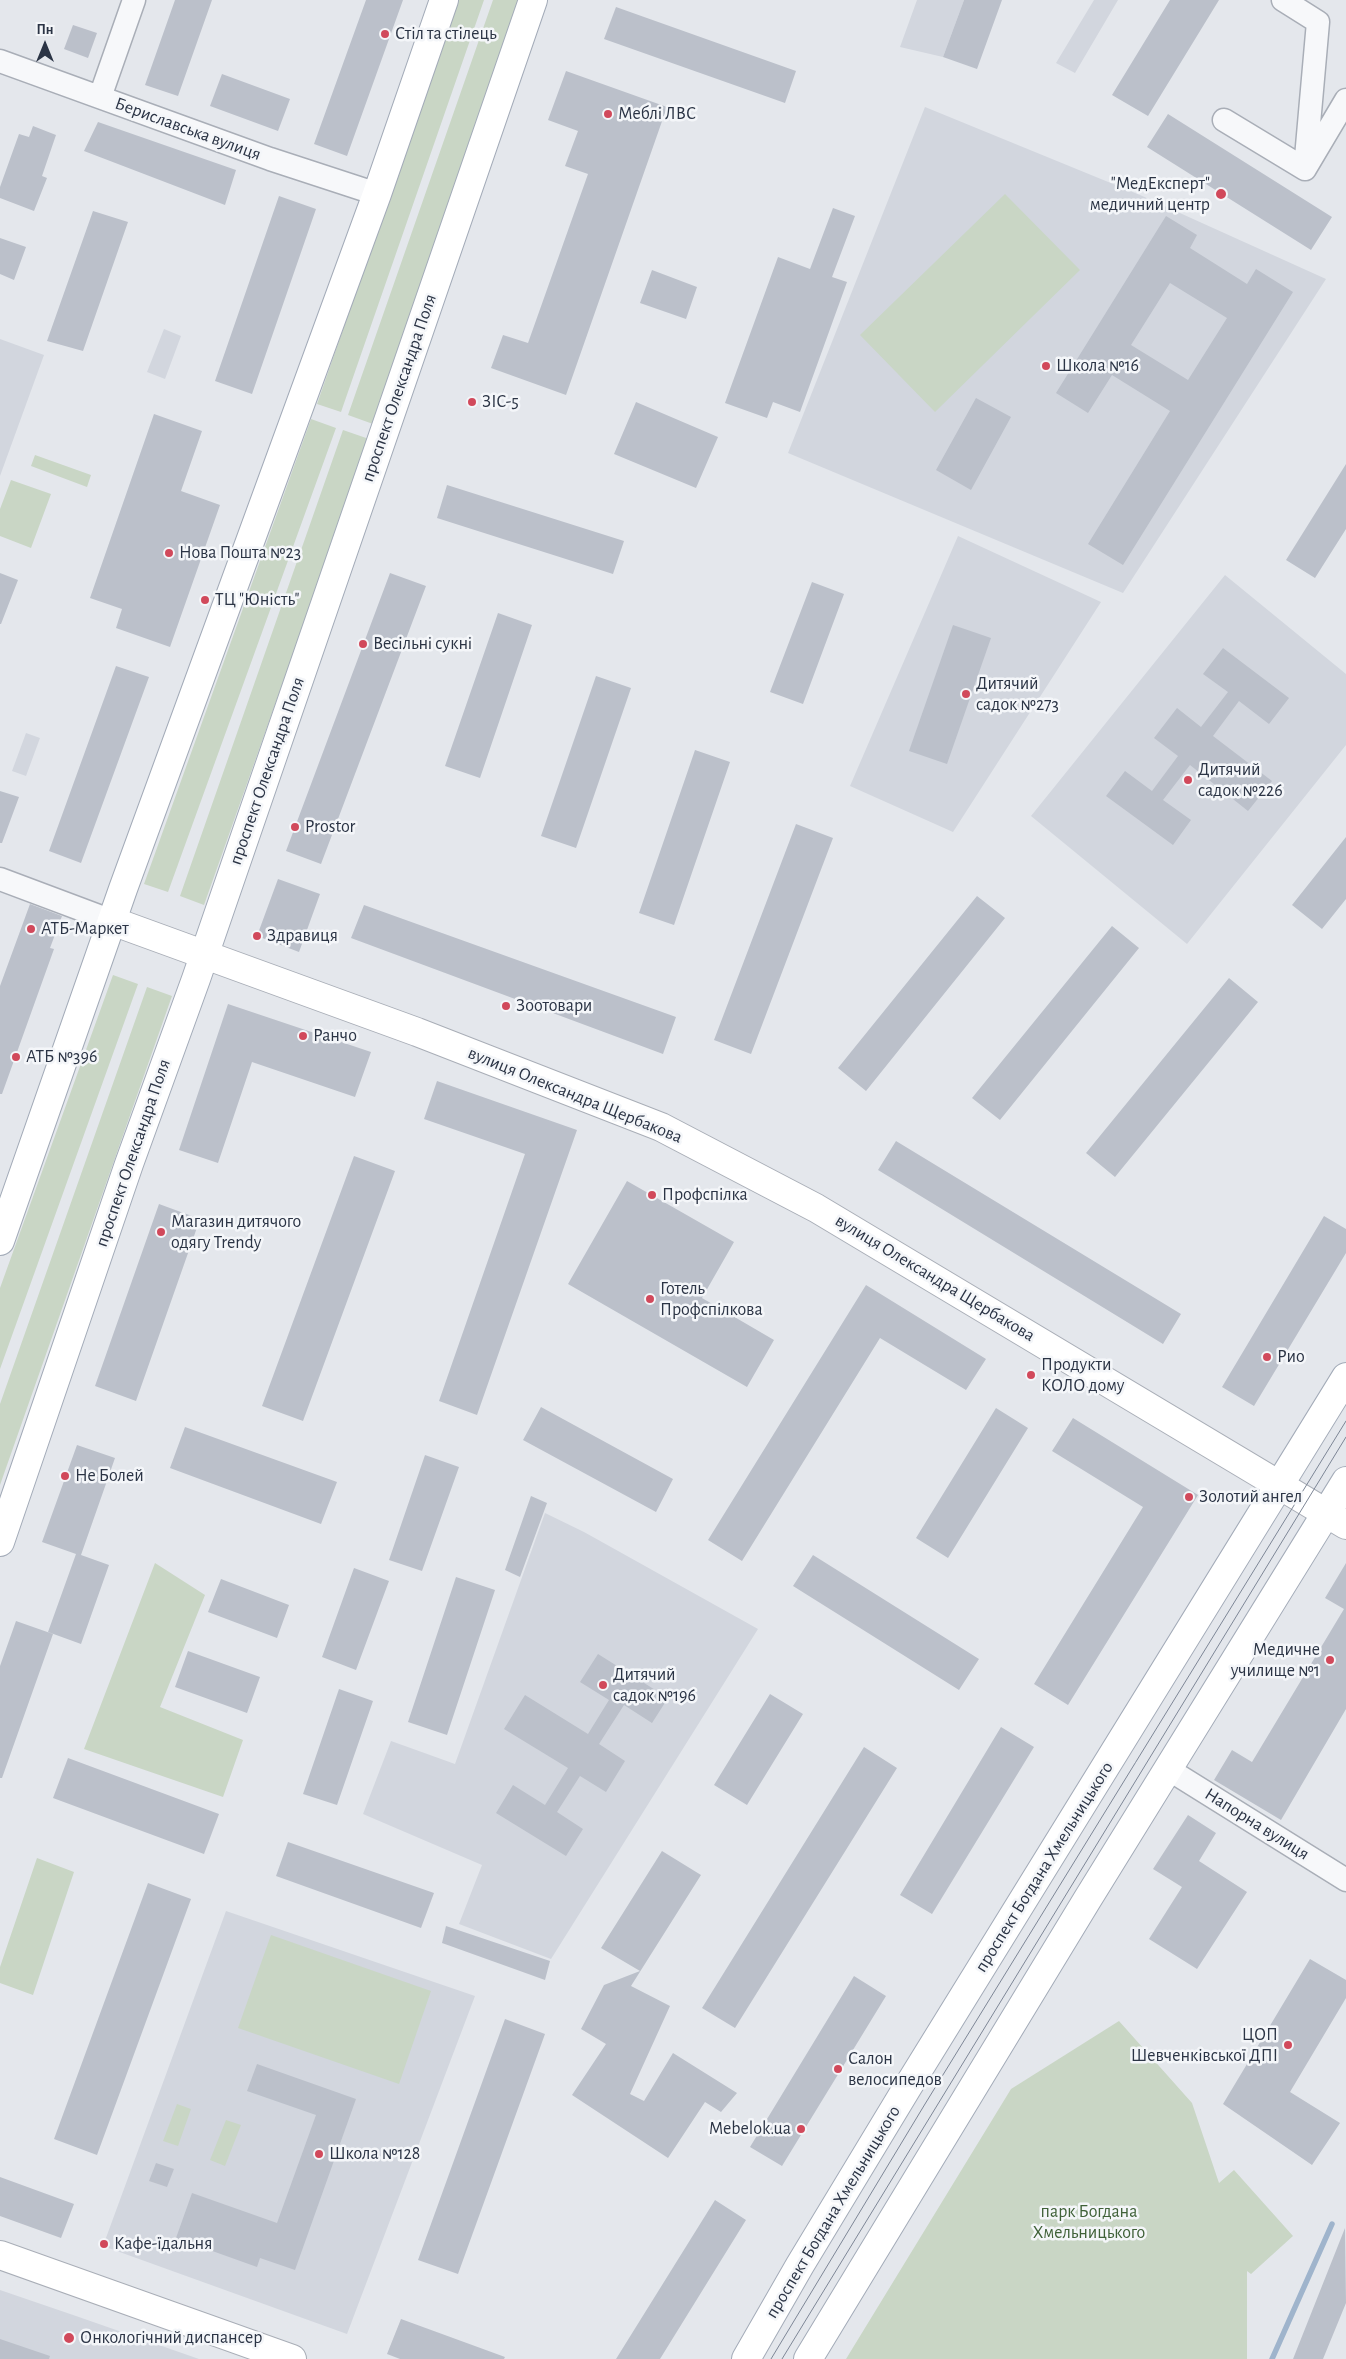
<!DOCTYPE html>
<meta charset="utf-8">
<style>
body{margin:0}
#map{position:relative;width:1346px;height:2359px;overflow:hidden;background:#e4e7ec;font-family:"Alegreya Sans",sans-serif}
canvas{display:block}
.north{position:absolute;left:20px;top:20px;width:50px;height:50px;-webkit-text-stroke:4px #f4f6f9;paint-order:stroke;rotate:0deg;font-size:14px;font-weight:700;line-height:20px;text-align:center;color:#2b3445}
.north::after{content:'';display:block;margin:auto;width:18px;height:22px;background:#2b3445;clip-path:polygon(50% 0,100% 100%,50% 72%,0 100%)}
</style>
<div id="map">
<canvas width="1346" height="2359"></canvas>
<div class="north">Пн</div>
</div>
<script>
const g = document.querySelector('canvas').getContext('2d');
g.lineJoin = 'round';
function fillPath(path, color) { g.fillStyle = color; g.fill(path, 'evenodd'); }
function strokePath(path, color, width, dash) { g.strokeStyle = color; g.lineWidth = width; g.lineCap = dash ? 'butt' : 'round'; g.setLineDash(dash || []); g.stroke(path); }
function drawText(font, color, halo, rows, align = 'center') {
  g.font = font + ' "Alegreya Sans",sans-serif'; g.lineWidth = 5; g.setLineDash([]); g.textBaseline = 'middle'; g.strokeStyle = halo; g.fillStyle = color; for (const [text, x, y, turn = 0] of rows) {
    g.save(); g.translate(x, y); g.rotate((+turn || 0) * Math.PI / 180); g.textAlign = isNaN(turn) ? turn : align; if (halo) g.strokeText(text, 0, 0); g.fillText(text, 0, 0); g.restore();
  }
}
fillPath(new Path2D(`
 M917,0H964L943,57L900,47Z
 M1094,0H1118L1075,73L1056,63Z
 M925,107L1140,195L1326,279L1123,593L788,453Z
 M164,329L181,336L165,379L147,372Z
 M0,339L44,355L0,476Z
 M958,536L1101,602L953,832L850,786Z
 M1225,575L1346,674V745L1187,944L1031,816Z
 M26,733L40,738L26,776L12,771Z
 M545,1513L584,1532L758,1629L551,1959L459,1924L482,1865L363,1814L391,1741L455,1764Z
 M226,1911L475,1996L347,2334L103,2246Z
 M0,2290L76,2316L199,2359H0Z`), '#d2d6de');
fillPath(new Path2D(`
 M458,0H484L341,412L317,404Z
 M493,0H521L373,424L348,415Z
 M1005,194L1080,270L935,412L860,335Z
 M311,419L336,428L168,892L144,884Z
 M343,430L369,439L204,905L180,896Z
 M35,455L91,475L87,487L31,466Z
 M11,480L51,494L31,548L0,536V509Z
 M113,975L138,984L0,1369V1288Z
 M147,987L172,996L0,1485V1404Z
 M155,1563L205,1595L160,1707L243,1740L223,1797L84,1749Z
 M37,1858L74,1872L33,1995L0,1983V1967Z
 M271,1935L431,1991L399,2084L238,2028Z
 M1119,2021L1192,2103L1219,2183L1234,2170L1293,2236L1251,2274L1247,2271V2359H846L1011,2089Z
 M177,2104L191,2109L178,2146L163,2141Z
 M226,2120L241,2125L225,2166L210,2160Z`), '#c9d6c5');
strokePath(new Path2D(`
 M1272,2359L1332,2224`), '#9fb4cc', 5.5);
fillPath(new Path2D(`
 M175,0H212L178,96L145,85Z
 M366,0H403L347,156L314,144Z
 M964,0H1002L977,69L943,57Z
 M1170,0H1219L1148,116L1112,95Z
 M616,7L796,71L785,103L604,39Z
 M73,25L97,33L88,58L64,49Z
 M566,71L667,107L566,395L491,368L503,335L528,343L588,174L565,166L578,131L548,120Z
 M222,74L290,99L278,131L210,106Z
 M1168,114L1332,217L1311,250L1147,147Z
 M98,122L236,170L225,205L84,151Z
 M33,126L56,135L42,176L47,178L34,211L0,198V187L19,134L29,137Z
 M279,196L316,209L252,394L215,381Z
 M833,208L855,216L832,277L847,282L800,412L773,402L767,418L725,403L778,257L810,269Z
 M93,211L128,222L83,351L47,341Z
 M1166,216L1197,235L1190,248L1247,284L1256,269L1293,292L1123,565L1088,544L1170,411L1112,375L1088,413L1056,393ZM1170,283L1227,318L1188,380L1131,345Z
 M0,238L26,247L14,280L0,274Z
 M652,270L697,287L686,319L640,303Z
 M976,398L1011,417L971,490L936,470Z
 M636,402L718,437L696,488L614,454Z
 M154,414L202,431L181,491L220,505L170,647L116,628L122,609L90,598Z
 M1346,464V529L1315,578L1286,560Z
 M447,485L624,541L613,574L437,518Z
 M0,573L18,580L1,624H0Z
 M390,573L426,586L321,864L286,851Z
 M812,582L844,594L803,704L770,692Z
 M498,613L532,625L480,778L445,766Z
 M953,625L991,638L947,764L909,751Z
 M1223,648L1289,698L1269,724L1239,701L1213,736L1272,781L1248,811L1190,765L1163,800L1191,820L1173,845L1106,796L1125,771L1152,791L1178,756L1154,738L1177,708L1201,727L1228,692L1203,674Z
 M116,666L149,677L81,863L49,851Z
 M596,676L631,688L576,848L541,836Z
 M695,750L730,762L674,925L639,913Z
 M0,791L19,797L2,843H0Z
 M796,824L833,838L751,1054L714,1040Z
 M1346,837V899L1322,929L1292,905Z
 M278,879L320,894L299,952L257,936Z
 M977,896L1005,918L866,1091L838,1068Z
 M30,904L62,916L50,948L54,949L2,1094H0V986Z
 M364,905L676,1017L663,1054L351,938Z
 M1112,926L1139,948L1000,1120L972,1098Z
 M1229,978L1258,1002L1115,1177L1086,1153Z
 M228,1004L371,1052L355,1097L252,1062L218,1163L179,1150Z
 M437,1081L577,1130L477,1415L439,1401L525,1154L424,1119Z
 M896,1141L1181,1314L1163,1344L878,1170Z
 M354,1156L395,1171L303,1421L262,1406Z
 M627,1181L734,1242L702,1298L774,1340L747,1387L568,1284Z
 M159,1204L200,1219L136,1401L95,1386Z
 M1324,1216L1346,1229V1253L1254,1406L1222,1387Z
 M866,1285L986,1359L966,1390L880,1338L742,1561L708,1540Z
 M541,1407L673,1479L656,1512L523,1440Z
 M996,1408L1028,1428L948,1558L916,1538Z
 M1073,1418L1198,1495L1068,1705L1034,1684L1143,1507L1052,1451Z
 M185,1427L337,1482L321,1524L170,1468Z
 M77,1445L115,1458L81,1555L109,1565L81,1644L48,1632L76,1554L42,1542Z
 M425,1455L459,1467L422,1571L389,1560Z
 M531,1496L547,1503L520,1577L505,1570Z
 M813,1555L979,1659L959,1690L793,1586Z
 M1346,1563V1709L1281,1820L1214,1780L1232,1750L1252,1762L1344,1609L1325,1598Z
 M354,1568L389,1581L356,1670L322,1657Z
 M456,1577L495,1590L447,1735L408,1722Z
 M221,1579L289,1605L277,1638L208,1612Z
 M16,1621L53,1634L2,1778H0V1666Z
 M188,1651L260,1677L247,1713L175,1687Z
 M598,1654L668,1698L652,1723L624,1705L599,1744L625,1761L606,1792L580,1776L557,1812L583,1829L566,1856L496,1813L513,1785L545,1805L568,1768L504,1729L525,1695L588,1734L609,1700L580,1682Z
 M339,1689L373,1701L337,1805L303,1794Z
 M770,1694L803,1714L747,1805L714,1785Z
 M1001,1727L1034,1747L932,1914L900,1895Z
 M864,1747L897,1768L735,2028L702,2008Z
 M68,1758L219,1814L204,1854L53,1798Z
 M1188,1815L1216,1833L1199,1861L1247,1892L1197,1969L1149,1939L1182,1887L1153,1869Z
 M288,1842L434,1893L421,1928L276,1876Z
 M662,1851L701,1875L631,1986L670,2006L630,2094L644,2101L673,2053L737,2093L721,2112L705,2102L668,2158L572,2095L606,2044L581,2029L604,1985L640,1971L601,1948Z
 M148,1883L191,1899L97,2155L54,2139Z
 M446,1926L550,1961L545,1980L442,1943Z
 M1310,1959L1346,1980V1998L1290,2092L1340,2123L1312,2165L1223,2104Z
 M854,1976L886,1996L782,2166L750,2147Z
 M505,2019L545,2034L458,2274L418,2260Z
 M257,2064L356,2099L295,2270L260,2258L257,2267L176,2238L192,2193L277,2223L316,2115L247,2091Z
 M156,2163L174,2169L167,2187L149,2181Z
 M0,2177L74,2204L61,2238L0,2216Z
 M715,2200L746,2220L660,2359H616Z
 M1345,2228L1346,2303L1323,2359H1293Z
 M401,2319L505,2357L504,2359H400L387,2354Z
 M0,2339L50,2356L49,2359H0Z`), '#bbc0ca');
const street = new Path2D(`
 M1283,0L1318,22L1305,169L1346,100
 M0,61L270,159L377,194
 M100,97L134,0
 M1224,120L1305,169
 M0,879L112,921
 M1168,1769L1346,1880`);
const secondary = new Path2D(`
 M112,921L417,1032L661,1127L816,1208L1346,1525
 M0,2255L292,2359`);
const primary = new Path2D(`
 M0,1241L123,889L377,194L444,0
 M0,1542L129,1164L196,979L533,0
 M746,2359L800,2265L907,2088L1346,1377
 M808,2359L1087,1900L1346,1481`);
strokePath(street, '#a9aeb7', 25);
strokePath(secondary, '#a9aeb7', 30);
strokePath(primary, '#a3abb8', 30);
strokePath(street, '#f7f8fa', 22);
strokePath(secondary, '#fff', 28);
strokePath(primary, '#fff', 28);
strokePath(new Path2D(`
 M771,2359L925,2104L1346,1421
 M782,2359L1346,1437`), '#7d8696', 1);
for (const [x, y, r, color] of [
 [385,34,5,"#d1495b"],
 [608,114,5,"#d1495b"],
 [1221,194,6,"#d1495b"],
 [1046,366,5,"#d1495b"],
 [472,402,5,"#d1495b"],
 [169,553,5,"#d1495b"],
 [205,600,5,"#d1495b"],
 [363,644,5,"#d1495b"],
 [966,694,5,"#d1495b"],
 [1188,780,5,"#d1495b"],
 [295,827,5,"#d1495b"],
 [31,929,5,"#d1495b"],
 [257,936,5,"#d1495b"],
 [506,1006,5,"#d1495b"],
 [303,1036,5,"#d1495b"],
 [16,1057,5,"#d1495b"],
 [652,1195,5,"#d1495b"],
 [161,1232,5,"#d1495b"],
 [650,1299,5,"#d1495b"],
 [1267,1357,5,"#d1495b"],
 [1031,1375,5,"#d1495b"],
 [65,1476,5,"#d1495b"],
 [1189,1497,5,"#d1495b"],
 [1330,1660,5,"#d1495b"],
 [603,1685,5,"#d1495b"],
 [1288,2045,5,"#d1495b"],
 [838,2069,5,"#d1495b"],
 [801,2129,5,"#d1495b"],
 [319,2154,5,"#d1495b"],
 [104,2244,5,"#d1495b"],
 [69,2338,6,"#d1495b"]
]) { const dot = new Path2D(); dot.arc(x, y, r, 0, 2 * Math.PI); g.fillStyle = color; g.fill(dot); strokePath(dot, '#f4f6f9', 2); }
drawText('18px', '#2b3445', '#f4f6f9', [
 ["Стіл та стілець",395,34],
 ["Меблі ЛВС",618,114],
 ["\"МедЕксперт\"",1210,184,"right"],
 ["медичний центр",1210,205,"right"],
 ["Школа №16",1056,366],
 ["ЗІС-5",482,402],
 ["Нова Пошта №23",179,553],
 ["ТЦ \"Юність\"",215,600],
 ["Весільні сукні",373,644],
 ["Дитячий",976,684],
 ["садок №273",976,705],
 ["Дитячий",1198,770],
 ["садок №226",1198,791],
 ["Prostor",305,827],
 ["АТБ-Маркет",41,929],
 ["Здравиця",267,936],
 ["Зоотовари",516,1006],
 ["Ранчо",313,1036],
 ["АТБ №396",26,1057],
 ["Профспілка",662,1195],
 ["Магазин дитячого",171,1222],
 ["одягу Trendy",171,1243],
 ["Готель",660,1289],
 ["Профспілкова",660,1310],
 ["Рио",1277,1357],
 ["Продукти",1041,1365],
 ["КОЛО дому",1041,1386],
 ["Не Болей",75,1476],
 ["Золотий ангел",1199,1497],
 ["Медичне",1320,1650,"right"],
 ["училище №1",1320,1671,"right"],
 ["Дитячий",613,1675],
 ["садок №196",613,1696],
 ["ЦОП",1278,2035,"right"],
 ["Шевченківської ДПІ",1278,2056,"right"],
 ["Салон",848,2059],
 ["велосипедов",848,2080],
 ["Mebelok.ua",791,2129,"right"],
 ["Школа №128",329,2154],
 ["Кафе-їдальня",114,2244],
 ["Онкологічний диспансер",80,2338]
], 'left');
drawText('18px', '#2b3445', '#f4f6f9', [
 ["Бериславська вулиця",188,129,20],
 ["проспект Олександра Поля",399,388,-71],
 ["проспект Олександра Поля",267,771,-71],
 ["вулиця Олександра Щербакова",575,1095,22],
 ["проспект Олександра Поля",133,1153,-71],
 ["вулиця Олександра Щербакова",935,1278,31],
 ["Напорна вулиця",1257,1824,32],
 ["проспект Богдана Хмельницького",1044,1867,-58],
 ["проспект Богдана Хмельницького",833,2212,-59]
]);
drawText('18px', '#3f6138', '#f4f6f9', [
 ["парк Богдана",1089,2212],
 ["Хмельницького",1089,2233]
]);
</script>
